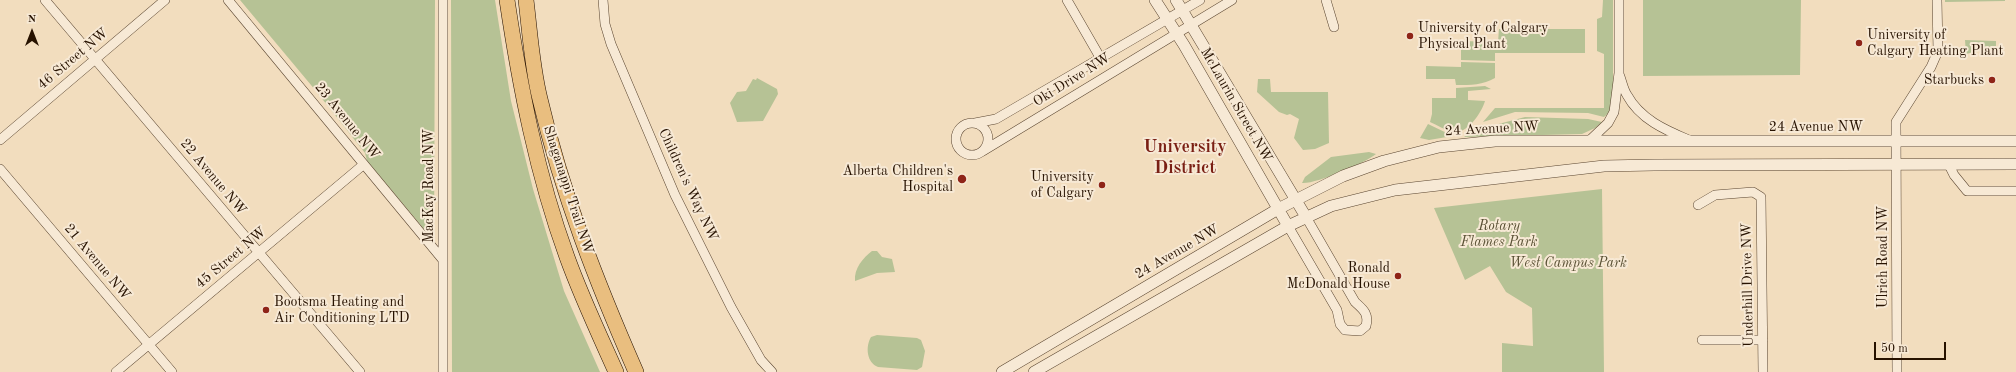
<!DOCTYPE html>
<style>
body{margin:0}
#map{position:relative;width:2016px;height:372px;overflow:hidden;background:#f2ddbe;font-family:"Old Standard TT",serif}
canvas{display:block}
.north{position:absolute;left:12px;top:12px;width:40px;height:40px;-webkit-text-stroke:3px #f7e9d5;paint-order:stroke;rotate:0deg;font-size:11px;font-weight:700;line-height:16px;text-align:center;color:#271200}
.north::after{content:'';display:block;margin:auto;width:14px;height:18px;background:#271200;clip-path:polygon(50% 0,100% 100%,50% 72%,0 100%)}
.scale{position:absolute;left:1874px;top:342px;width:72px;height:18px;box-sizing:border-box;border:2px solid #271200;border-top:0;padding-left:5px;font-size:12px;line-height:14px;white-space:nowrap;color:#271200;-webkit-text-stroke:3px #f7e9d5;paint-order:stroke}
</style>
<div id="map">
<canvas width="2016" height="372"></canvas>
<div class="north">N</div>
<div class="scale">50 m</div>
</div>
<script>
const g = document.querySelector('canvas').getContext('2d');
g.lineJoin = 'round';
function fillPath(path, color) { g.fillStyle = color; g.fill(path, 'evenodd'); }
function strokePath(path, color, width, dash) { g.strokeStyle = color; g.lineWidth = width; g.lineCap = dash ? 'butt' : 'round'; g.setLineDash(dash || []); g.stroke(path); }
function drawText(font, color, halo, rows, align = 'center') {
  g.font = font + ' "Old Standard TT",serif'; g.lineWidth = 4; g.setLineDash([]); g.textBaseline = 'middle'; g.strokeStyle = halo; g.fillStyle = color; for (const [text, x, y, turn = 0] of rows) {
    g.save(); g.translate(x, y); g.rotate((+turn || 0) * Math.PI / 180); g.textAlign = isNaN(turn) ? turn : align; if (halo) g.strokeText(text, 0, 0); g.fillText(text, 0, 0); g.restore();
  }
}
fillPath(new Path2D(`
 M240,0H435L434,241L367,161L365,153L316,91Z
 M451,0H495L511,101L533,189L564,291L600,372H452Z
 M1603,0H1613V95C1612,103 1612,111 1604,117L1588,113L1515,112L1483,122L1495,108H1604V54L1597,51V19L1602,17Z
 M1643,0H1801L1800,75L1643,76Z
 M1945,0H2005V1L1945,2Z
 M1499,29H1585V53H1495V61L1461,60V41L1498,42Z
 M1965,40L1996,41V47L1966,54Z
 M1461,62L1495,63V78C1483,85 1471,85 1456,85L1455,79H1426V66L1461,67Z
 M757,78L777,89L778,94L763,121L737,122L730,103L737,92L746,91L753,79L756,80Z
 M1258,79H1270L1271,92H1328L1329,143L1315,149L1303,150L1294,138L1299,119L1290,114L1287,115L1279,112L1257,92Z
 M1485,86L1491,89L1468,91V100L1485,101C1482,112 1467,135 1453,132C1445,130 1437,125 1430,122L1432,114V98H1456V88Z
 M1525,117L1588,119L1602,122L1595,128L1582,134L1464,137L1477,127L1491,126Z
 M1428,124L1453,136L1429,140L1420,138Z
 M1369,152L1376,154C1365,163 1317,184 1302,183L1305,177L1331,157Z
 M1602,189L1604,372H1502V343L1533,346L1532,308L1506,292L1490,266L1465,280L1434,208Z
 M872,251H877L882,257L892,259L895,272L877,273L855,281C854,268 863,258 872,251Z
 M877,335L917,338L921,340L925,351L922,367L917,370L878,367C867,363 865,347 871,337Z`), '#b6c295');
const minor = new Path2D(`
 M45,0L360,372
 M228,0L443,260
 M603,0L605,24L611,44L675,195L731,307L761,360L772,372
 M1067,0L1101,59
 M1326,0L1334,27
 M1619,74C1622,81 1623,89 1627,95C1640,119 1665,130 1689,140
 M956 139a16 16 0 1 1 32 0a16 16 0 1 1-32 0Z
 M975,123L996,119L1200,0
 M0,140L165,0
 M1589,141L1608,123L1614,112L1619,73V0
 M983,151L1232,0
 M1949,165L1954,175L1967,191H2016
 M0,169L172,372
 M1698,205L1715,195L1753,192L1761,197L1763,372
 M1288,226L1337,310L1340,324L1345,330L1360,331L1366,326C1369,314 1364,310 1355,302L1306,217
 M1702,340H1763
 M116,372L363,165
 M443,372V0
 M1897,372L1896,122L1931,67L1938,51L1937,0`);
const tertiary = new Path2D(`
 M1155,0L1184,45L1288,226
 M1176,0L1306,217
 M1002,372L1278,209L1343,176L1384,161L1439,147L1495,141H2016
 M1034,372L1288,226L1331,206L1395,190L1604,166L1654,165L2016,164`);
const primary = new Path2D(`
 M507,0C520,87 537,175 567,257C581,296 599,334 616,372
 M526,0C530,33 532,67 540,99C562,194 597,283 636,372`);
strokePath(minor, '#5a4530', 10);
strokePath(tertiary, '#5a4530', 12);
strokePath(primary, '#271200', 16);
strokePath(minor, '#f7e9d5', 9);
strokePath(tertiary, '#f7e9d5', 11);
strokePath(primary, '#e9be7f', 15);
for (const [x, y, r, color] of [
 [1410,36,4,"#8f2418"],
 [1859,43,4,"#8f2418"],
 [1992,80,4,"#8f2418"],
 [962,179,5,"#8f2418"],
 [1102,185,4,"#8f2418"],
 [1398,276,4,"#8f2418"],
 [266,310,4,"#8f2418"]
]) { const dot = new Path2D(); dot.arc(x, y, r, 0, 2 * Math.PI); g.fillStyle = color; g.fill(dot); strokePath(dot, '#f7e9d5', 1.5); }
drawText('14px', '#271200', '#f7e9d5', [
 ["University of Calgary",1418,28,"left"],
 ["Physical Plant",1418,44,"left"],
 ["University of",1867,35,"left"],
 ["Calgary Heating Plant",1867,51,"left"],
 ["Starbucks",1984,80],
 ["Alberta Children's",953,171],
 ["Hospital",953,187],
 ["University",1094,177],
 ["of Calgary",1094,193],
 ["Ronald",1390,268],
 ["McDonald House",1390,284],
 ["Bootsma Heating and",274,302,"left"],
 ["Air Conditioning LTD",274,318,"left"]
], 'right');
drawText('14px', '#271200', '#f7e9d5', [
 ["46 Street NW",73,59,-40],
 ["Oki Drive NW",1072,80,-32],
 ["McLaurin Street NW",1236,105,60],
 ["23 Avenue NW",347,121,51],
 ["24 Avenue NW",1816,127],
 ["24 Avenue NW",1492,129,-3],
 ["22 Avenue NW",213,177,50],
 ["Children's Way NW",688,185,65],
 ["MacKay Road NW",429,186,-90],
 ["Shaganappi Trail NW",568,190,72],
 ["24 Avenue NW",1177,252,-30],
 ["Ulrich Road NW",1883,257,-90],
 ["45 Street NW",231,258,-40],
 ["21 Avenue NW",97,262,50],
 ["Underhill Drive NW",1748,285,-91]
]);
drawText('italic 14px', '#595034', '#f7e9d5', [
 ["Rotary",1499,226],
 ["Flames Park",1499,242],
 ["West Campus Park",1568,263]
]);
drawText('bold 18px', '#7a1f14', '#f7e9d5', [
 ["University",1185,147],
 ["District",1185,168]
]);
</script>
